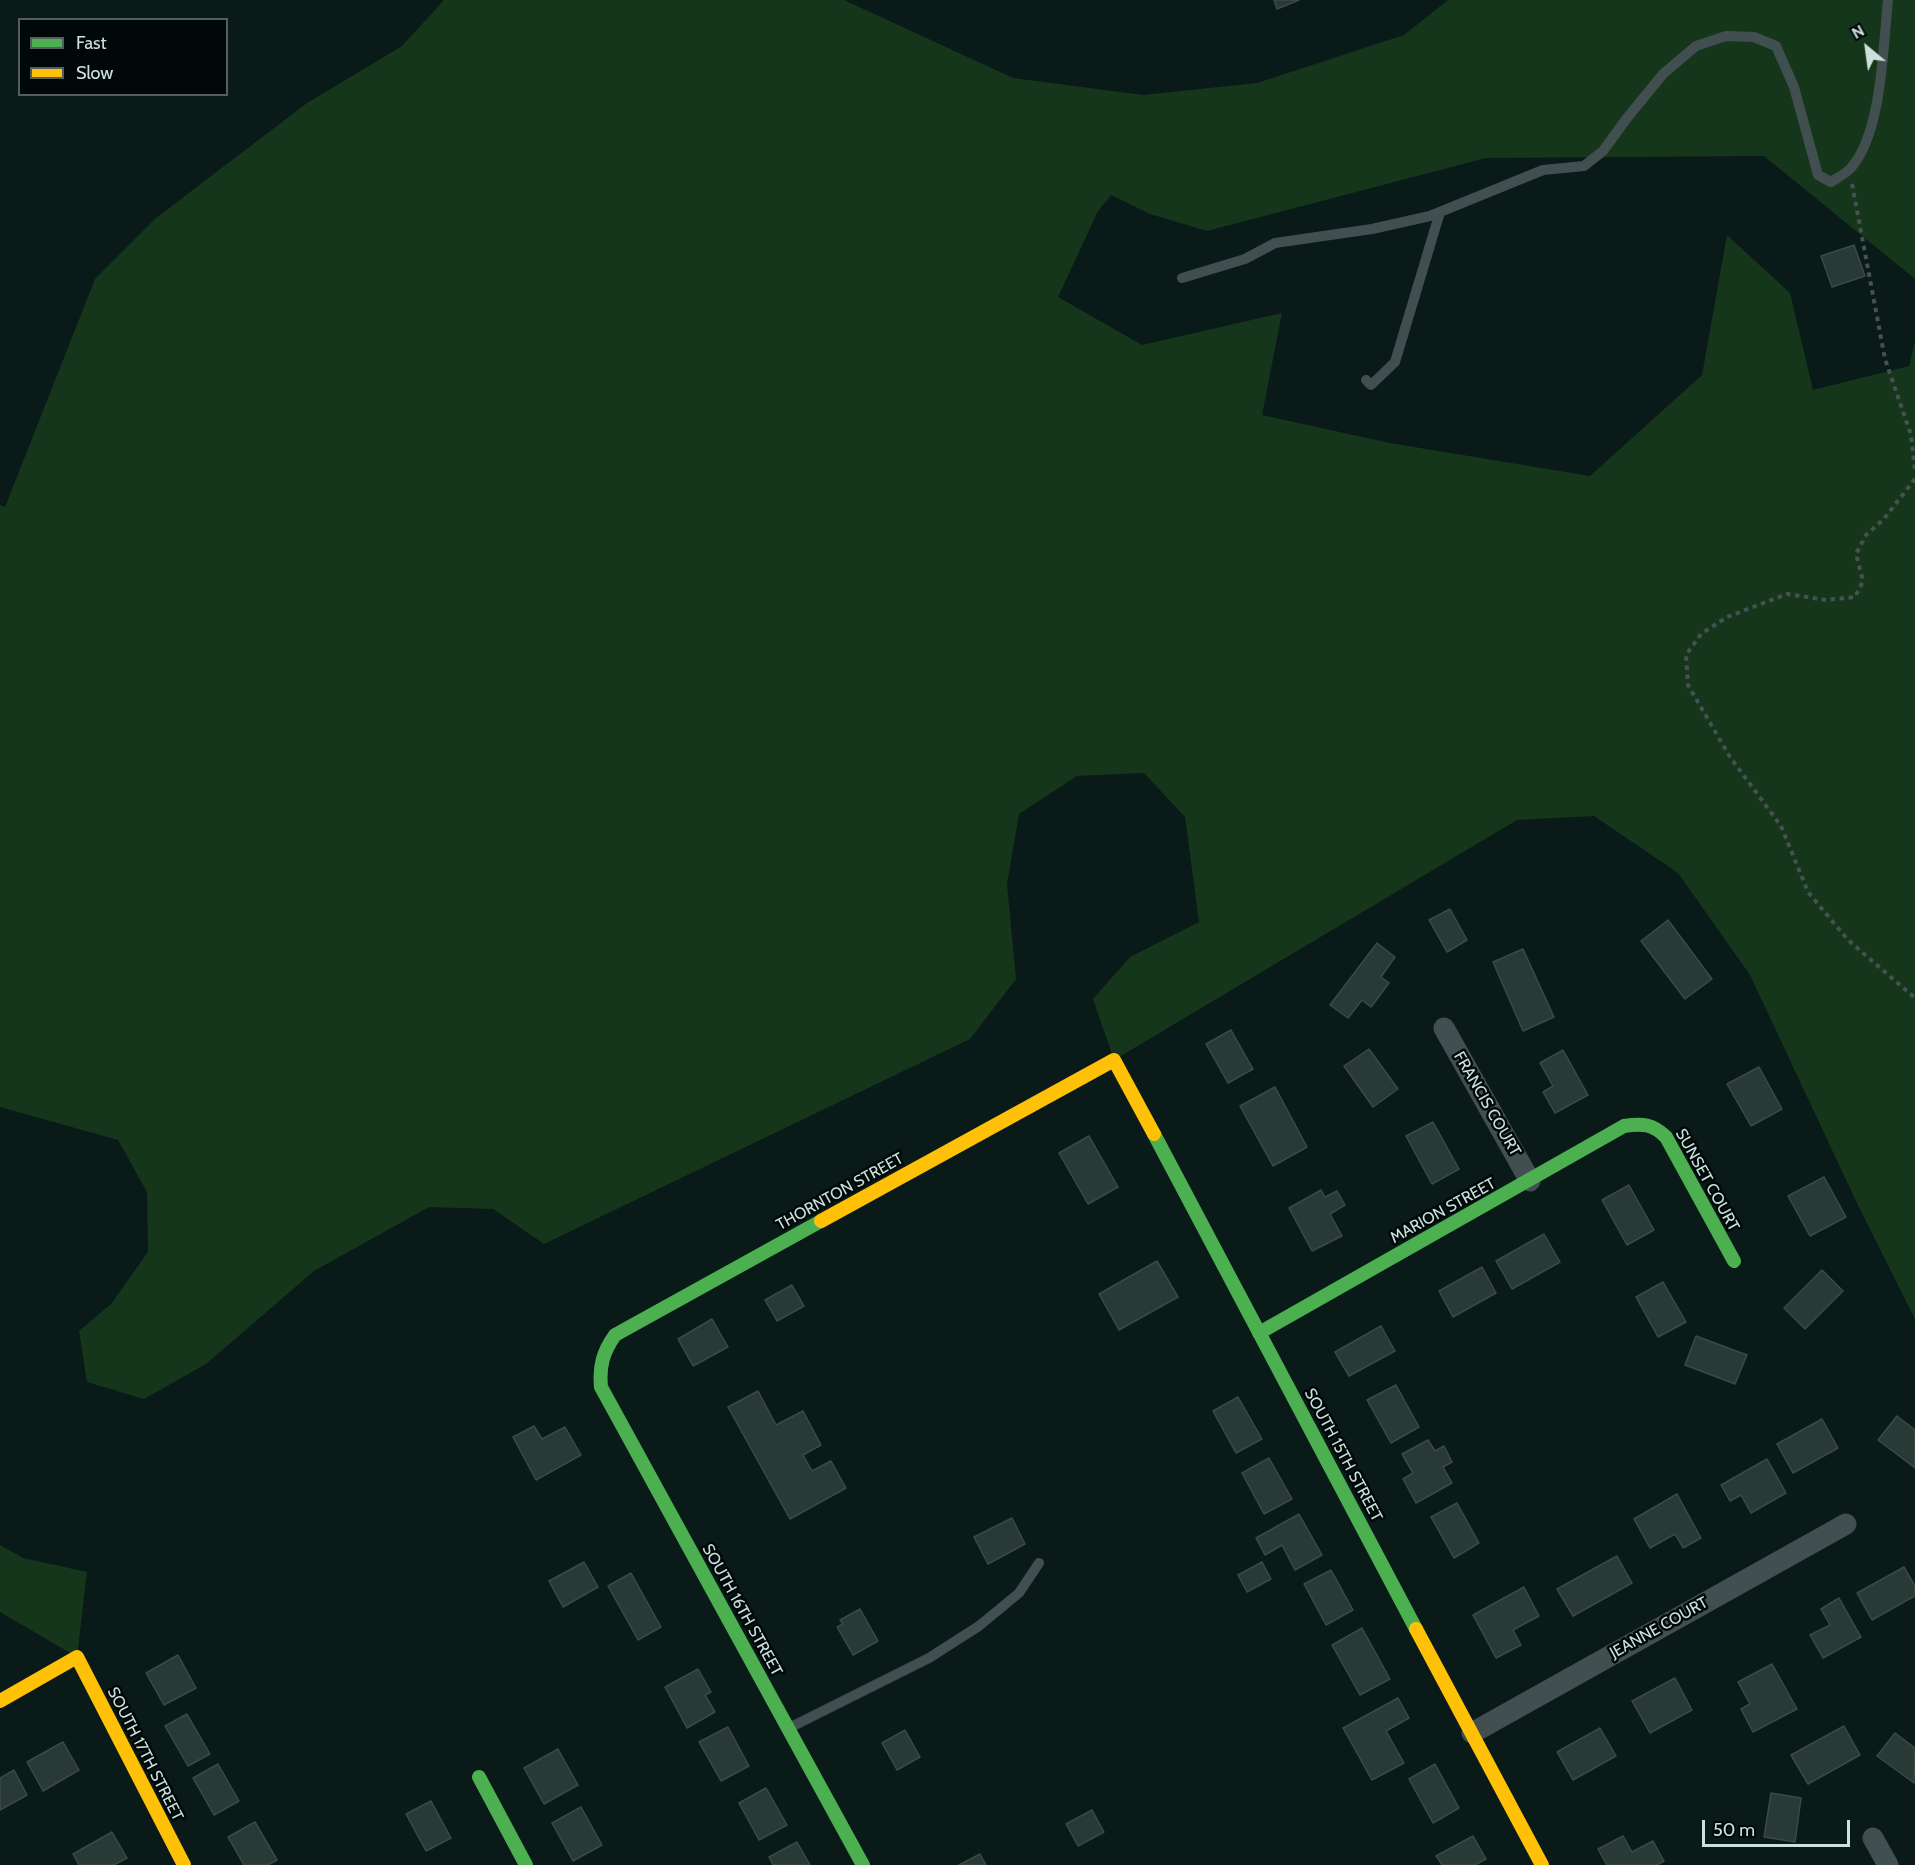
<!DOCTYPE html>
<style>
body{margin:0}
#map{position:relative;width:1915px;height:1865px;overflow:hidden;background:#091a19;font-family:Cabin,sans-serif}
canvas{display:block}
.legend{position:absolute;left:18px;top:18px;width:210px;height:78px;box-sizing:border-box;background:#000908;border:2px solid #525f5e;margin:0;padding:8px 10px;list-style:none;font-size:18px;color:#cce1de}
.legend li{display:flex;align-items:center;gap:12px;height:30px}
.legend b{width:30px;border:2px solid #525f5e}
.north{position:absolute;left:1837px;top:18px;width:60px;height:60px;-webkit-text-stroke:4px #000908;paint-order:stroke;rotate:331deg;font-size:16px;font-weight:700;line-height:24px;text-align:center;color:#cce1de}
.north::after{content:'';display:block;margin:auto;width:21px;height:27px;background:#cce1de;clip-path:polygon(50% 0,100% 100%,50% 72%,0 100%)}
.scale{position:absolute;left:1702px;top:1820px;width:148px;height:27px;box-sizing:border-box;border:3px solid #cce1de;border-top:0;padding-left:8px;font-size:18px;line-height:21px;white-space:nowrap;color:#cce1de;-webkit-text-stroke:4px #000908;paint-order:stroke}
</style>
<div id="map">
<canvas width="1915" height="1865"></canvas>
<ul class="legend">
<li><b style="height:8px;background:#4caf50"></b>Fast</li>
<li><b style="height:8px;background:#ffc107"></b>Slow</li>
</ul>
<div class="north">N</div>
<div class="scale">50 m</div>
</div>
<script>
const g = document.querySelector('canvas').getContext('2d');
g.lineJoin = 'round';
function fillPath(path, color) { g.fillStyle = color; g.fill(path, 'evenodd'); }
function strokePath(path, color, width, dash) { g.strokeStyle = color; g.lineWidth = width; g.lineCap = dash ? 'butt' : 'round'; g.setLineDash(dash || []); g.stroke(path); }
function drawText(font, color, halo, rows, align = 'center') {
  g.font = font + ' Cabin,sans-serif'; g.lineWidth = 5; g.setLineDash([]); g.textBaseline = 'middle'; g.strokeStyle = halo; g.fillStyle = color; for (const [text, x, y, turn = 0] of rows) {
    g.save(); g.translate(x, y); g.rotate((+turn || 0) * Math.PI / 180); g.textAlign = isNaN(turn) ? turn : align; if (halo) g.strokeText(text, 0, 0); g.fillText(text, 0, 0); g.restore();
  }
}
fillPath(new Path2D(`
 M444,0H844L1013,78L1143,95L1257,83L1404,35L1448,0H1915V279L1764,156L1486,158L1207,231L1150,214L1111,195L1098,211L1058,297L1142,345L1282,313L1262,415L1390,443L1590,476L1702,375L1727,235L1790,293L1813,390L1909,366L1915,341V1319L1856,1201L1750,975L1678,873L1594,816L1517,820L1114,1060L1093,999L1130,957L1199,922L1185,817L1144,773L1077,776L1019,814L1007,884L1016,979L970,1039L544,1244L493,1209L429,1207L314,1271L206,1364L144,1399L87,1382L79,1331L111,1304L148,1252L147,1192L118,1140L0,1107V505L5,507L95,279L156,218L307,103L402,46Z
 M0,1545L23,1558L87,1572L77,1657L0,1612Z`), '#15361b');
const building = new Path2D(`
 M1274,0H1299L1277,9Z
 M1854,245L1865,276L1832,287L1821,256Z
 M1450,909L1467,940L1447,952L1429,920Z
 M1668,920L1712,979L1685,999L1641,941Z
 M1377,943L1395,957L1381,977L1389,983L1371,1007L1362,1000L1348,1018L1330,1005Z
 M1523,949L1554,1017L1523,1031L1493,962Z
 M1231,1030L1253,1069L1228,1083L1206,1044Z
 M1369,1049L1398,1089L1373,1107L1344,1066Z
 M1563,1050L1588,1095L1555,1113L1543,1092L1553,1086L1540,1063Z
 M1759,1067L1782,1109L1751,1126L1727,1084Z
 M1275,1087L1307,1147L1273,1166L1240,1106Z
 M1433,1122L1459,1169L1432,1184L1406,1136Z
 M1089,1136L1118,1187L1088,1204L1059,1153Z
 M1824,1177L1846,1217L1810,1236L1788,1196Z
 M1629,1185L1654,1230L1627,1245L1602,1200Z
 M1321,1190L1325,1197L1337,1191L1345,1205L1330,1214L1342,1236L1312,1251L1289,1208Z
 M1544,1234L1560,1262L1512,1289L1496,1261Z
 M1157,1261L1178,1297L1119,1330L1099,1294Z
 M1482,1267L1496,1293L1453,1317L1439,1291Z
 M1822,1270L1843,1291L1805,1329L1784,1308Z
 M1663,1282L1686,1322L1658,1337L1636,1297Z
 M792,1285L804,1306L777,1321L765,1300Z
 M712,1319L728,1347L693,1366L678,1339Z
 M1381,1326L1395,1351L1349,1376L1335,1352Z
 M1696,1336L1747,1355L1735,1384L1685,1365Z
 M1396,1385L1419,1427L1391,1443L1367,1400Z
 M758,1391L776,1425L803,1411L821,1445L803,1455L812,1471L831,1461L846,1488L790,1519L728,1407Z
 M1238,1397L1262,1439L1236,1453L1213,1411Z
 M1897,1416L1915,1430V1468L1878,1440Z
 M1822,1419L1838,1448L1793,1473L1777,1444Z
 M534,1426L542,1439L565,1427L581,1455L536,1480L513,1437Z
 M1428,1440L1435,1451L1444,1446L1452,1462L1443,1467L1452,1483L1416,1503L1403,1479L1413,1473L1402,1454Z
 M1269,1458L1292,1499L1264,1514L1242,1473Z
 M1767,1459L1786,1493L1751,1513L1741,1495L1730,1501L1721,1485Z
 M1677,1494L1701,1538L1683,1548L1675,1534L1650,1548L1634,1519Z
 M1457,1503L1479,1543L1454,1558L1431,1517Z
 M1299,1514L1322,1555L1295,1570L1282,1545L1265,1555L1256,1538Z
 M1012,1518L1025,1544L988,1564L974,1537Z
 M1617,1556L1632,1583L1573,1616L1557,1589Z
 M584,1562L598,1587L563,1607L549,1581Z
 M1262,1562L1271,1579L1247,1592L1238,1575Z
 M1904,1567L1915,1586V1596L1872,1620L1857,1593Z
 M1331,1570L1353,1610L1326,1625L1304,1584Z
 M631,1573L661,1627L638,1640L608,1586Z
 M1524,1587L1539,1616L1513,1630L1521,1645L1496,1658L1473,1615Z
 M1839,1598L1861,1637L1823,1658L1810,1635L1830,1625L1821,1609Z
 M860,1609L878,1641L853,1655L837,1627L843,1624L840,1620Z
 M1362,1628L1390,1679L1360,1695L1332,1645Z
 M178,1655L196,1688L164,1705L146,1673Z
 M1772,1664L1797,1709L1753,1732L1741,1709L1750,1704L1738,1682Z
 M698,1669L711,1692L705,1695L715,1712L687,1728L665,1687Z
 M1675,1678L1692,1710L1650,1733L1632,1701Z
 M1398,1698L1409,1718L1386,1731L1404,1763L1372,1780L1343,1728Z
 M187,1714L210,1754L188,1766L165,1726Z
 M1844,1726L1860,1755L1808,1784L1791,1755Z
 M728,1727L749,1766L721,1781L699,1742Z
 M1600,1728L1616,1756L1573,1780L1557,1752Z
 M905,1730L920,1757L897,1770L882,1743Z
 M1895,1733L1915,1748L1914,1783L1877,1756Z
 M63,1742L79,1770L43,1791L27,1762Z
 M558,1749L578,1785L544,1804L524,1768Z
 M218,1764L239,1801L214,1815L193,1778Z
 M1435,1764L1459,1808L1433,1823L1409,1779Z
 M14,1770L27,1795L0,1810V1778Z
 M766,1788L787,1825L759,1840L739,1803Z
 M1771,1793L1801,1798L1795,1842L1764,1837Z
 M431,1801L451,1838L426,1851L406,1814Z
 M581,1807L602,1845L573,1861L552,1823Z
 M1092,1810L1104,1832L1078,1846L1066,1824Z
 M255,1822L277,1860L268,1865H244L228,1837Z
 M112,1832L127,1858L114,1865H79L73,1854Z
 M1473,1836L1486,1859L1475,1865H1442L1436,1856Z
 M1623,1836L1632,1852L1653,1841L1664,1861L1657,1865H1607L1598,1849Z
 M797,1842L810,1865H773L769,1857Z
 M980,1854L986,1865H959Z`);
fillPath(building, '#293935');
strokePath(building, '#3b4a46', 1.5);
strokePath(new Path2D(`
 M1852,184L1885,359L1911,435L1915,470
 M1915,479L1883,520L1866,535L1856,554L1863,581L1855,597L1826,600L1787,594L1727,617L1701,634L1686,655L1688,685L1730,757L1781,826L1808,892L1848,940L1915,998`), '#455152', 4, [4.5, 4.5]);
strokePath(new Path2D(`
 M1182,278L1245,259L1275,243L1372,229L1430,216L1543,170L1584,166L1603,151L1627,118L1663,74L1696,46L1726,36L1754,37L1776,46L1794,87L1818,175L1831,182C1837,178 1845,174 1850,169C1882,135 1883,46 1888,0
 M1366,380L1371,385L1395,362L1440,212
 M791,1727L929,1658L979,1626L1019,1593L1039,1563`), '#424f50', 10);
strokePath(new Path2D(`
 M1444,1028L1530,1181
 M1472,1733L1846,1524
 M1873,1838L1888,1865`), '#424f50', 21);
strokePath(new Path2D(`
 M1154,1134L1416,1629
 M821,1221L615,1335C603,1352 599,1366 601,1387L863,1865
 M1259,1333L1624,1126C1642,1123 1653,1124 1666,1137L1734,1261
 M479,1777L526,1865`), '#4caf50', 14);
strokePath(new Path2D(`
 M821,1221L1114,1060L1154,1134
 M1416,1629L1542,1865
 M0,1701L77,1657L184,1865`), '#ffc107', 14);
drawText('16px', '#cce1de', '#000908', [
 ["FRANCIS COURT",1487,1104,60],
 ["SUNSET COURT",1707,1180,61],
 ["THORNTON STREET",840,1192,-29],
 ["MARION STREET",1443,1211,-29],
 ["SOUTH 15TH STREET",1343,1455,62],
 ["SOUTH 16TH STREET",742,1610,61],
 ["JEANNE COURT",1659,1628,-29],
 ["SOUTH 17TH STREET",145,1754,63]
]);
</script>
